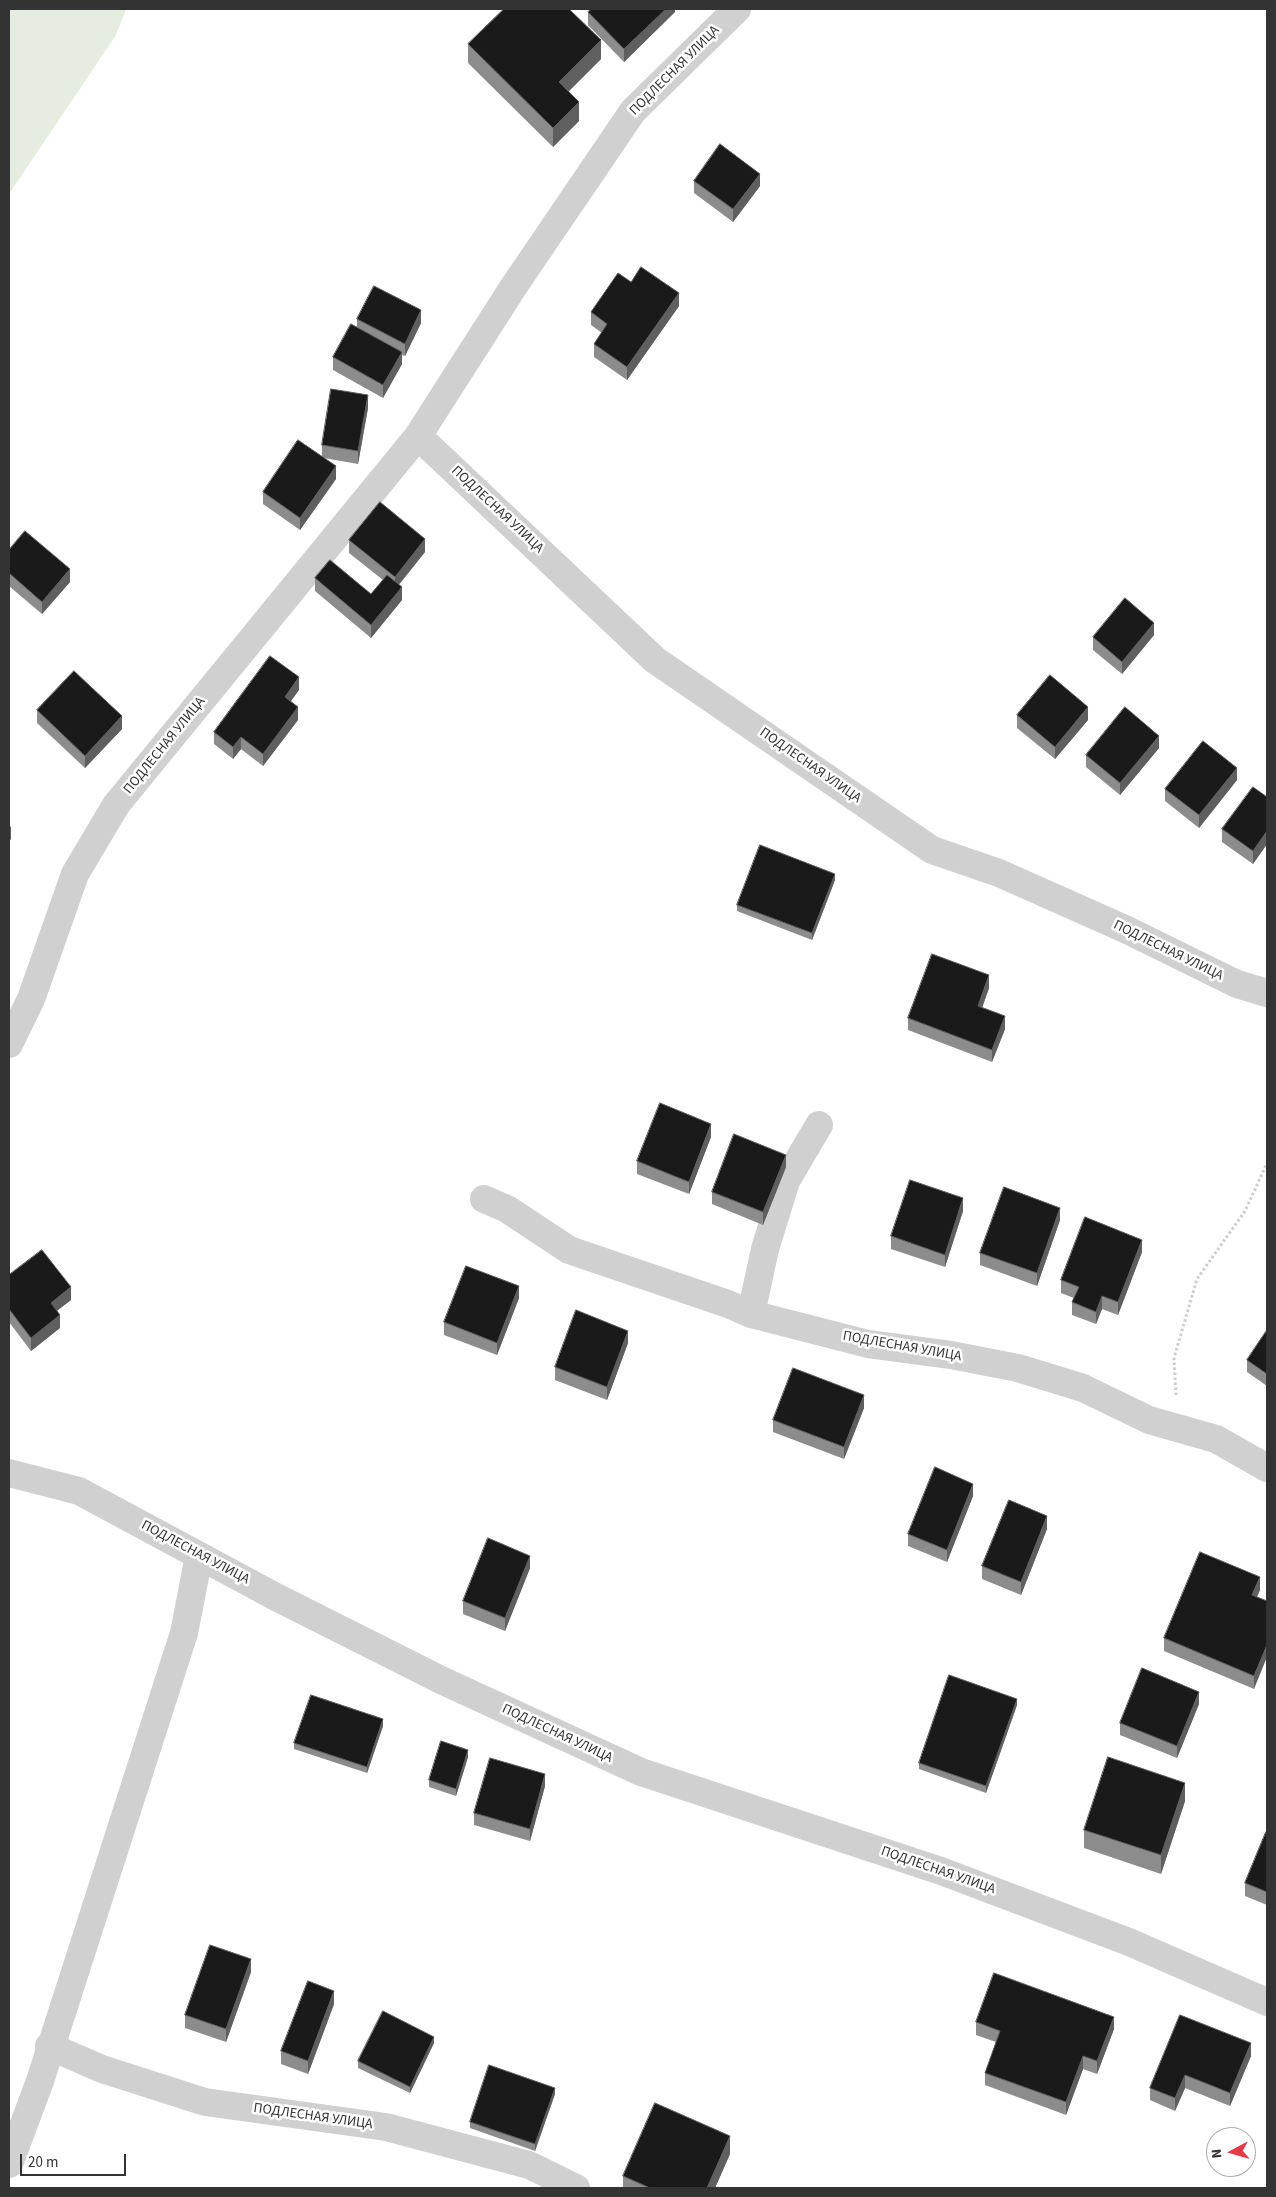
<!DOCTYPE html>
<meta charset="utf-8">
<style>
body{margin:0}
#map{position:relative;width:1276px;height:2197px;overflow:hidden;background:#fff;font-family:"Source Sans 3",sans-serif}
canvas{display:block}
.frame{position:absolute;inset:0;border:10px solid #333;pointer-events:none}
.north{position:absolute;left:1206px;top:2127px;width:50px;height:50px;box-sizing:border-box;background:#fff;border:1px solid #adadad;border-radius:50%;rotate:264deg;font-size:14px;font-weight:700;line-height:20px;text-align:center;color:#333}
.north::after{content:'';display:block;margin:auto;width:18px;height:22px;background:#e63946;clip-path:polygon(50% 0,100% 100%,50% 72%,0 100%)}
.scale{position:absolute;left:20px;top:2154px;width:106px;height:22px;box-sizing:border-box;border:2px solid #333;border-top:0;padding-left:6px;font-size:15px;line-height:18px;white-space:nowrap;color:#333;-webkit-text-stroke:4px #fff;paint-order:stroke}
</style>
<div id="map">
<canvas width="1276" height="2197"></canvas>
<div class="frame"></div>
<div class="north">N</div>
<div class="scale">20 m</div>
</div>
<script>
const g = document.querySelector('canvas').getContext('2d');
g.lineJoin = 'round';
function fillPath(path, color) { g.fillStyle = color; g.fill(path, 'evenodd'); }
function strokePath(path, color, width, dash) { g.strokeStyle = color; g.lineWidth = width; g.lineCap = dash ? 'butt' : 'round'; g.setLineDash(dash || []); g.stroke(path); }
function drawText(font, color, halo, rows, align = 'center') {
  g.font = font + ' "Source Sans 3",sans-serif'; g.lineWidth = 5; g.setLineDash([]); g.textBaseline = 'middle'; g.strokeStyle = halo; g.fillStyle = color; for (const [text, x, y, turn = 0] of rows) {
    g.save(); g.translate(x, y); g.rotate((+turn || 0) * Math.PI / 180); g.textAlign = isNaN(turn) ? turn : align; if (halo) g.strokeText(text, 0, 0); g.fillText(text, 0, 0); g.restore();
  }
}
fillPath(new Path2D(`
 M9,9H126L116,35L9,194Z`), '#e6ecdf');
strokePath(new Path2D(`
 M1176,1395L1174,1358L1197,1279L1245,1211L1267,1163`), '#cdcdcd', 3, [2.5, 2.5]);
strokePath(new Path2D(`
 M418,436L655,660L932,850L999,873L1125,929L1237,984L1267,993
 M9,1044L31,999L75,874L116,805L418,436L514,286L633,111L737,9
 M484,1199L507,1209L569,1250L728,1304L751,1314L868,1344L951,1355L1018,1368L1083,1388L1149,1420L1216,1439L1267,1468
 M751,1314L765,1249L786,1181L819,1125
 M9,1473L79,1491L276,1597L441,1680L641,1772L941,1871L1129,1942L1267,2002
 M49,2046L102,2069L205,2102L386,2127L529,2165L576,2188
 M9,2164L40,2081L184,1633L199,1556`), '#d0d0d0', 28);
fillPath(new Path2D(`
 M675,9V12L624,62L588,25V12Z
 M468,44L601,59L568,92L579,121L553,147L468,63Z
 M694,181L760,186L733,222L694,193Z
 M679,306L627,380L594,357V344L602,333L591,325V312Z
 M357,319L421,323L405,356L402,355V364L383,398L333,370V357L357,327Z
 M368,408L358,464L324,458L336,479L300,530L263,504V492L322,456V445Z
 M349,540L425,552L399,585L402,600L371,638L315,591V578L371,594L383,580L349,553Z
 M9,550L70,582L42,614L9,586Z
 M1154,635L1122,674L1093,650V637Z
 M299,690L291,701L298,720L263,766L241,749L233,759L214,744V732Z
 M37,710L122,729L85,768L37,723Z
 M1017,715L1088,720L1055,759L1017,728Z
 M1159,748L1120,795L1086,767V755Z
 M1237,780L1199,828L1165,801V789Z
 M1267,797V844L1253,864L1222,842V829Z
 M835,880L812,940L737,911V905Z
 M989,988L982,1008L1005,1029L992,1062L908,1030V1018Z
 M711,1137L689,1194L637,1174V1161Z
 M786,1167L763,1225L712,1204V1192Z
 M963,1211L945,1267L891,1249V1236Z
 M1060,1220L1037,1286L980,1265V1253Z
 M1142,1252L1118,1315L1102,1309L1096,1324L1072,1315V1302L1074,1298L1061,1293V1280Z
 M9,1275L71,1300L57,1311L60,1328L31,1351L9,1322Z
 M519,1298L497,1355L444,1335V1322Z
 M1267,1330V1386L1247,1372V1360Z
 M628,1343L607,1400L555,1380V1367Z
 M864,1408L844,1459L773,1432V1420Z
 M973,1496L947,1562L908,1546V1534Z
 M1047,1529L1021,1595L982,1579V1566Z
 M530,1568L505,1631L463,1614V1601Z
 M1260,1590L1257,1597L1254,1689L1164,1651V1638Z
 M1199,1704L1177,1758L1120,1735V1723Z
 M1017,1705L986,1793L919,1769V1763Z
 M383,1726L367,1773L294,1749V1743Z
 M468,1757L456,1796L429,1787V1780Z
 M545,1786L530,1841L474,1825V1813Z
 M1185,1801L1161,1874L1084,1848V1830Z
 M1267,1832V1905L1245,1896V1883Z
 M251,1972L226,2042L185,2028V2015Z
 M334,2004L308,2074L281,2064V2051Z
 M1180,2015L1251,2056L1230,2106L1185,2088L1175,2111L1150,2100V2088Z
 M976,2022L1114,2029L1097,2074L1083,2069L1066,2115L985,2085V2073L996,2042L976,2035Z
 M434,2043L410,2093L358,2068V2061Z
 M555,2094L535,2151L470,2128V2122Z
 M730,2154L715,2188H623V2176Z`), '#8c8c8c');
fillPath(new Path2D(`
 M666,9H675V12L624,62V49Z
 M601,40V59L559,101V82Z
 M579,102V121L553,147V128Z
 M760,174V186L733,222V209Z
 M679,293V306L627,380V367Z
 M421,310V323L405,356V344Z
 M402,352V364L383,398V385Z
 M368,395V408L358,464V451Z
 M336,466V479L300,530V518Z
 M425,539V552L395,589V577Z
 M70,569V582L42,614V602Z
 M402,587V600L371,638V625Z
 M1154,623V635L1122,674V662Z
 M299,677V690L285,709V697Z
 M298,707V720L263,766V754Z
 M1088,707V720L1055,759V747Z
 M122,716V729L85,768V756Z
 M1159,736V748L1120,795V783Z
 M241,737V749L233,759V747Z
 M1237,768V780L1199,828V815Z
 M11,826V839L9,842V829Z
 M1267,831V844L1253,864V851Z
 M835,874V880L812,940V933Z
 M989,975V988L978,1019V1006Z
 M1005,1016V1029L992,1062V1050Z
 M711,1124V1137L689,1194V1182Z
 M786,1155V1167L763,1225V1212Z
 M963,1198V1211L945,1267V1255Z
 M1060,1208V1220L1037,1286V1273Z
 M1142,1240V1252L1118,1315V1302Z
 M519,1286V1298L497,1355V1343Z
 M71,1287V1300L51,1315V1303Z
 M1102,1296V1309L1096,1324V1312Z
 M60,1315V1328L31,1351V1338Z
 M628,1331V1343L607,1400V1387Z
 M864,1395V1408L844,1459V1447Z
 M973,1484V1496L947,1562V1550Z
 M1047,1516V1529L1021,1595V1582Z
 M530,1556V1568L505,1631V1618Z
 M1260,1577V1590L1252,1607V1595Z
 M1267,1645V1657L1254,1689V1676Z
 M1199,1692V1704L1177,1758V1746Z
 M1017,1699V1705L986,1793V1786Z
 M383,1719V1726L367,1773V1767Z
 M468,1750V1757L456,1796V1789Z
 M545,1774V1786L530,1841V1829Z
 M1185,1783V1801L1161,1874V1855Z
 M251,1959V1972L226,2042V2029Z
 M334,1991V2004L308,2074V2061Z
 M1114,2017V2029L1097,2074V2061Z
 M434,2037V2043L410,2093V2087Z
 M1251,2043V2056L1230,2106V2093Z
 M1083,2056V2069L1066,2115V2102Z
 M1185,2075V2088L1175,2111V2098Z
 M555,2088V2094L535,2151V2144Z
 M730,2136V2154L715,2188H707Z`), '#5f5f5f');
const building = new Path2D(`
 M504,9H569L601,40L559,82L579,102L553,128L468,44Z
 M592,9H666L624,49L588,12Z
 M720,144L760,174L733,209L694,181Z
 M641,267L679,293L627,367L594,344L607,324L591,312L618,273L631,282Z
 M374,286L421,310L405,344L357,319Z
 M351,324L402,352L383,385L333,357Z
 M331,389L368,395L358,451L322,445Z
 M298,440L336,466L300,518L263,492Z
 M380,502L425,539L395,577L349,540Z
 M25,531L70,569L42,602L9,573V550Z
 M330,560L371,594L387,575L402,587L371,625L315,578Z
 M1125,598L1154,623L1122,662L1093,637Z
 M270,656L299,677L285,697L298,707L263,754L241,737L233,747L214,732Z
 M74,671L122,716L85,756L37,710Z
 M1050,675L1088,707L1055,747L1017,715Z
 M1125,707L1159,736L1120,783L1086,755Z
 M1203,741L1237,768L1199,815L1165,789Z
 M1253,787L1267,797V831L1253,851L1222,829Z
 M760,845L835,874L812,933L737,905Z
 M932,954L989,975L978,1006L1005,1016L992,1050L908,1018Z
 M660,1103L711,1124L689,1182L637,1161Z
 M734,1134L786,1155L763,1212L712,1192Z
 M910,1180L963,1198L945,1255L891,1236Z
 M1004,1187L1060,1208L1037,1273L980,1253Z
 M1085,1217L1142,1240L1118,1302L1102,1296L1096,1312L1072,1302L1079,1287L1061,1280Z
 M42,1250L71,1287L51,1303L60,1315L31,1338L9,1309V1275Z
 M466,1266L519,1286L497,1343L444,1322Z
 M576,1310L628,1331L607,1387L555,1367Z
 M1267,1330V1374L1247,1360Z
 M793,1368L864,1395L844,1447L773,1420Z
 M935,1467L973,1484L947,1550L908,1534Z
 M1009,1500L1047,1516L1021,1582L982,1566Z
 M488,1538L530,1556L505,1618L463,1601Z
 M1200,1552L1260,1577L1252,1595L1267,1601V1645L1254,1676L1164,1638Z
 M1142,1668L1199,1692L1177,1746L1120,1723Z
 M949,1675L1017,1699L986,1786L919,1763Z
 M311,1695L383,1719L367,1767L294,1743Z
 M441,1741L468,1750L456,1789L429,1780Z
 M1108,1757L1185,1783L1161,1855L1084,1830Z
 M490,1758L545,1774L530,1829L474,1813Z
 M1266,1832H1267V1892L1245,1883Z
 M210,1945L251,1959L226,2029L185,2015Z
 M994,1973L1114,2017L1097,2061L1083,2056L1066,2102L985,2073L1000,2031L976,2022Z
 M308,1981L334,1991L308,2061L281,2051Z
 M383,2011L434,2037L410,2087L358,2061Z
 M1180,2015L1251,2043L1230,2093L1185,2075L1175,2098L1150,2088Z
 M489,2065L555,2088L535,2144L470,2122Z
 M655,2103L730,2136L707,2188H650L623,2176Z`);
fillPath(building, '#1a1a1a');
strokePath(building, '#5f5f5f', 1);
drawText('14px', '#333', '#fff', [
 ["ПОДЛЕСНАЯ УЛИЦА",675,71,-45],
 ["ПОДЛЕСНАЯ УЛИЦА",497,510,43],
 ["ПОДЛЕСНАЯ УЛИЦА",165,746,-51],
 ["ПОДЛЕСНАЯ УЛИЦА",810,766,35],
 ["ПОДЛЕСНАЯ УЛИЦА",1168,951,26],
 ["ПОДЛЕСНАЯ УЛИЦА",902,1347,10],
 ["ПОДЛЕСНАЯ УЛИЦА",195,1553,28],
 ["ПОДЛЕСНАЯ УЛИЦА",557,1734,25],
 ["ПОДЛЕСНАЯ УЛИЦА",938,1871,19],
 ["ПОДЛЕСНАЯ УЛИЦА",313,2117,8]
]);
</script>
